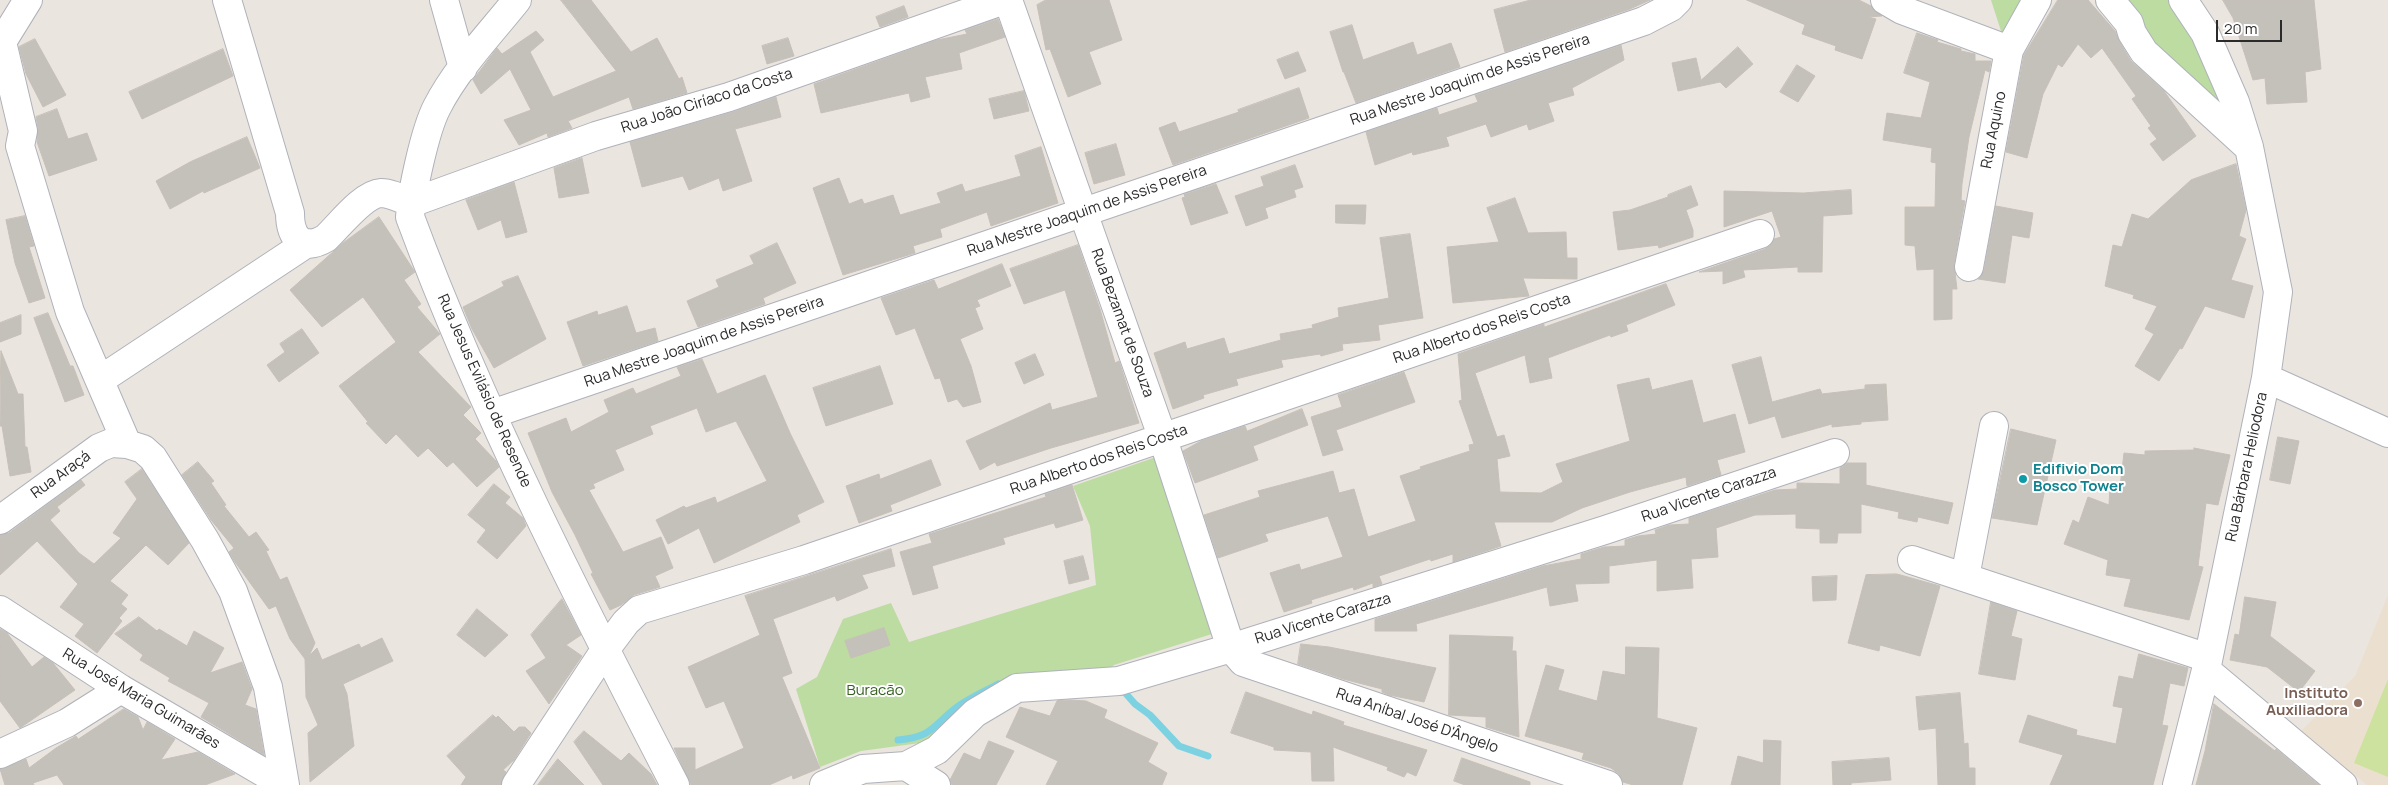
<!DOCTYPE html>
<meta charset="utf-8">
<style>
body{margin:0}
#map{position:relative;width:2388px;height:785px;overflow:hidden;background:#ebe5df;font-family:Manrope,sans-serif}
canvas{display:block}
.scale{position:absolute;left:2216px;top:20px;width:66px;height:22px;box-sizing:border-box;border:2px solid #2b2b2b;border-top:0;padding-left:6px;font-size:15px;line-height:18px;white-space:nowrap;color:#2b2b2b;-webkit-text-stroke:4px #fff;paint-order:stroke}
</style>
<div id="map">
<canvas width="2388" height="785"></canvas>
<div class="scale">20 m</div>
</div>
<script>
const g = document.querySelector('canvas').getContext('2d');
g.lineJoin = 'round';
function fillPath(path, color) { g.fillStyle = color; g.fill(path, 'evenodd'); }
function strokePath(path, color, width, dash) { g.strokeStyle = color; g.lineWidth = width; g.lineCap = dash ? 'butt' : 'round'; g.setLineDash(dash || []); g.stroke(path); }
function drawText(font, color, halo, rows, align = 'center') {
  g.font = font + ' Manrope,sans-serif'; g.lineWidth = 4; g.setLineDash([]); g.textBaseline = 'middle'; g.strokeStyle = halo; g.fillStyle = color; for (const [text, x, y, turn = 0] of rows) {
    g.save(); g.translate(x, y); g.rotate((+turn || 0) * Math.PI / 180); g.textAlign = isNaN(turn) ? turn : align; if (halo) g.strokeText(text, 0, 0); g.fillText(text, 0, 0); g.restore();
  }
}
fillPath(new Path2D(`
 M2388,595V785H2367L2301,731L2355,676Z`), '#ebe0d0');
fillPath(new Path2D(`
 M1991,0H2021L2002,34Z
 M2118,0H2176L2230,108L2207,110Z
 M1156,457L1215,633L1114,665L1106,672L1019,681L935,741L861,751L820,767L796,689L817,677L843,619L891,603L909,642L1096,585L1090,526L1073,486Z`), '#bcdca1');
fillPath(new Path2D(`
 M2388,679V777L2354,763Z`), '#cde29e');
strokePath(new Path2D(`
 M1120,687L1135,704L1150,715L1179,746L1208,756
 M898,740C933,737 932,726 957,707C969,698 985,691 998,684`), '#7dd2e2', 7);
const building = new Path2D(`
 M561,0H591L631,52L657,38L679,79L682,77L687,93L633,109L629,97L568,121L572,128L548,137L547,133L519,145L504,120L531,110L510,69L481,94L473,80L497,48L502,54L536,31L544,40L530,52L553,97L616,71Z
 M1046,0H1109L1122,40L1089,52L1101,84L1068,97L1050,49L1046,50L1037,5Z
 M1531,0H1650L1630,9L1505,52L1494,10Z
 M1747,0H1859L1871,6L1882,16L1868,17L1876,19L1862,59L1835,50L1836,46L1802,34L1805,25Z
 M2058,0H2088L2115,31L2119,41L2131,61L2164,91L2196,136L2163,161L2150,144L2157,139L2148,128L2151,126L2132,99L2136,96L2102,48L2091,58L2078,44L2062,67L2058,64L2043,94L2027,158L2006,152L2024,55Z
 M2223,0H2314L2321,69L2305,72L2307,102L2267,104L2265,78L2253,80L2233,18Z
 M904,6L908,17L880,27L876,17Z
 M998,19L1005,37L959,53L962,69L925,77L930,97L911,102L909,93L821,113L814,84L937,40L967,34L965,30Z
 M1352,25L1363,60L1413,42L1417,55L1451,43L1460,67L1356,103L1344,72H1343L1330,32Z
 M1917,33L1938,40L1937,42L1961,49V51L1975,54V61H1991L1989,72L1985,70L1969,137L1962,184L1961,200L1965,201L1954,264L1957,289H1952V319L1934,320V269L1917,270L1915,246L1905,245V207H1935L1936,163L1931,162L1932,148L1883,140L1887,113L1921,118L1930,82L1904,73Z
 M788,38L794,56L767,64L762,46Z
 M35,39L66,95L43,107L26,74L19,47Z
 M1621,45L1624,60L1572,88L1574,95L1548,103L1554,121L1529,130L1527,124L1491,137L1486,124L1446,137L1449,146L1413,155L1412,152L1375,165L1366,132L1437,108L1439,115L1478,102L1475,95Z
 M1738,47L1753,64L1726,88L1720,82L1678,91L1672,63L1696,58L1701,80Z
 M223,49L233,76L142,119L129,92Z
 M1298,52L1306,71L1285,79L1277,60Z
 M1797,65L1815,76L1798,102L1780,92Z
 M1299,88L1309,118L1173,165L1159,128L1175,122L1179,132L1239,112L1238,110Z
 M1024,91L1029,111L994,119L989,99Z
 M776,97L781,117L735,129L752,181L723,191L719,178L689,190L683,176L642,187L630,142L733,112Z
 M57,109L68,139L87,133L97,160L49,176L37,142L38,128L36,117Z
 M247,137L260,168L204,193L203,191L170,209L156,181L190,162Z
 M1116,144L1125,175L1094,184L1085,153Z
 M1041,147L1058,203L991,226L987,212L940,229L942,237L913,246L915,253L843,275L813,188L839,178L849,204L862,199L864,204L893,195L900,215L941,203L937,193L962,184L965,192L1021,176L1015,156Z
 M582,158L589,193L559,198L554,168Z
 M2236,164L2246,210L2239,236L2246,239L2231,280L2253,286L2244,318L2205,306L2182,349L2180,348L2159,381L2135,366L2154,334L2145,329L2157,306L2133,298L2134,295L2105,286L2113,245L2122,247L2132,214L2148,219L2191,180Z
 M1295,165L1303,187L1294,190L1296,197L1265,208L1268,218L1246,226L1235,196L1264,186L1261,177Z
 M514,182L527,232L506,238L501,220L478,230L466,200Z
 M1216,184L1228,213L1191,225L1182,198L1185,197L1184,194Z
 M1691,186L1698,205L1686,210L1693,230V237L1659,248L1658,245L1618,250L1613,212L1630,210L1668,197V195Z
 M1851,190L1852,214L1823,216L1822,272H1798V267L1743,270L1745,277L1723,284V271L1699,272L1765,249L1774,239L1781,237L1772,211L1724,227V191L1803,193Z
 M1515,198L1528,233L1566,232L1567,258H1577V279L1523,278L1529,296L1453,303L1447,247L1499,242L1487,208Z
 M1336,205H1366L1365,224L1336,223Z
 M1996,206L2033,213L2029,238L2012,235L2005,283L1978,279L1984,270Z
 M25,216L34,246L29,247L45,298L29,303L15,263L6,220Z
 M379,217L415,272L404,280L421,304L417,307L440,334L418,352L471,407L463,415L481,433L475,439L496,461L499,467L477,487L453,462L447,467L428,448L418,457L396,434L386,444L366,423L368,422L339,386L396,342L363,297L322,327L290,290L343,243Z
 M1410,234L1423,318L1378,325L1380,340L1342,344L1343,350L1321,356L1320,354L1281,360L1283,367L1236,379L1238,385L1203,395L1204,398L1173,409L1154,353L1185,342L1187,349L1224,338L1229,354L1281,340L1280,334L1313,328L1312,325L1339,317L1338,308L1389,298L1380,238Z
 M777,243L796,283L763,298L765,304L698,327L687,301L719,287L716,280L754,264L750,256Z
 M1078,245L1100,309L1115,363L1119,361L1139,423L1051,448L997,466L995,462L980,470L966,441L1050,403L1052,410L1098,397L1065,290L1024,304L1010,269Z
 M1002,264L1011,286L977,300L980,306L975,308L983,329L960,339L971,366L981,402L963,407L957,399L948,402L940,378L935,379L915,328L896,335L881,298L934,280L938,289Z
 M518,276L546,339L494,368L472,329L463,307L504,286L502,282Z
 M1666,284L1675,305L1626,325L1628,331L1611,337L1610,335L1548,358L1552,378L1530,383L1525,355L1475,373L1497,437L1504,435L1510,456L1497,459L1500,492L1541,493L1563,482L1556,464L1630,441L1617,385L1649,378L1652,390L1692,380L1703,423L1735,414L1745,452L1717,460L1721,475L1687,486L1686,477L1630,492L1582,508L1552,522H1494L1501,546L1453,562V554L1431,561L1430,559L1379,576L1382,584L1373,587V583L1354,590L1353,587L1311,600L1312,603L1284,612L1270,573L1299,564L1301,570L1343,557L1328,516L1265,534L1268,541L1218,558L1204,515L1260,497L1258,491L1333,471L1339,493L1354,489L1368,537L1416,521L1400,476L1421,469L1420,467L1470,451L1469,445L1474,444L1459,401L1462,400L1458,354L1544,324V327Z
 M627,306L636,333L655,328L658,341L583,366L567,322L597,311L598,315Z
 M48,313L70,366H73L84,395L65,402L34,318Z
 M21,315V334L0,342V323Z
 M302,329L319,353L279,382L267,365L285,352L280,344Z
 M1,351L18,394H23L25,447H27L31,472L10,476L2,426H0Z
 M1035,354L1044,375L1024,384L1015,363Z
 M1761,357L1772,402L1820,389L1822,394L1865,389V385L1886,384L1888,420L1861,422V424L1832,427V424L1782,438L1775,416L1749,424L1732,365Z
 M702,359L717,394L765,375L790,433L824,502L797,515L800,522L714,563L699,528L668,544L656,520L684,506L686,508L715,497L717,503L767,481L736,421L706,432L697,408L650,426L653,434L615,450L624,470L593,484L595,488L589,490L623,552L661,537L673,568L655,576L660,587L634,595L621,605L610,610L591,574L593,573L575,535L552,492L528,433L566,418L571,432L609,412L604,400L633,388L636,394L681,376L677,367Z
 M880,366L893,404L826,426L813,388Z
 M1404,372L1415,402L1336,430L1343,450L1323,456L1311,417L1342,407L1338,395Z
 M1302,409L1308,425L1253,446L1258,460L1195,483L1183,451L1201,441L1245,426L1247,431Z
 M2011,429L2056,440L2037,525L1992,518Z
 M2278,437L2299,441L2290,484L2270,480Z
 M2194,448L2230,455L2218,505L2206,503L2198,566L2203,567L2189,620L2124,606L2131,579L2106,575L2108,560L2064,544L2073,520L2079,523L2088,497L2109,505L2110,486L2120,487L2124,453L2145,455V451L2194,450Z
 M931,460L941,485L890,505L892,511L859,523L846,486L879,474L880,479Z
 M198,462L214,481L211,483L226,505L224,506L249,537L256,532L269,550L266,551L280,580L287,577L315,643L309,656L317,648L322,660L359,644L361,648L382,638L393,661L343,684L347,694L354,746L310,782L308,733L318,725L306,697L305,659L290,639L276,606L269,609L235,562L229,552L234,548L211,520L182,475Z
 M1847,463H1866V485L1953,503L1948,524L1918,517L1917,522L1898,518L1899,512L1861,504V533H1838L1837,543H1820V529L1796,528V514L1755,515L1716,528L1718,557L1691,559L1693,588L1657,591V560L1609,566V583L1575,584L1578,601L1550,606L1547,587L1416,624L1417,631H1375V619L1543,566L1581,559V554L1604,547L1625,546V540L1638,536L1656,534L1655,530L1669,525L1689,524V518L1775,490L1797,489V483L1840,484V468Z
 M142,469L189,543L168,565L146,545L110,581L128,595L121,604L127,609L119,618L122,621L97,653L75,636L84,624L60,607L78,584L37,541L0,575V535L9,533L81,480L85,485L57,507L60,511L50,520L79,553L94,564L121,538L113,533L137,499L125,482Z
 M494,484L510,497L505,503L523,518L526,526L497,559L477,542L486,530L468,515Z
 M1072,485L1083,520L1056,528L1054,523L1003,538L1005,544L932,566L938,588L913,595L900,552L932,543L929,534L1046,497L1045,494Z
 M891,549L895,566L862,575L868,588L837,601L835,596L773,619L792,673L782,677L820,768L793,779L792,775L769,785H691L674,748H695V770L744,748L724,701L706,708L688,667L760,635L745,596Z
 M1083,556L1089,579L1069,584L1064,561Z
 M1897,574L1940,586L1920,656L1880,645L1879,651L1848,643L1866,575Z
 M1837,576L1836,600L1813,601L1812,577Z
 M2245,597L2276,602L2270,636L2315,671L2299,692L2267,667L2230,660L2235,634L2239,635Z
 M562,599L581,635L566,645L582,656L549,704L526,671L546,658L531,635Z
 M1991,602L2017,611L2011,636L2022,639L2015,680L1979,674Z
 M477,609L508,635L485,657L457,635Z
 M139,617L157,631L159,629L187,646L194,631L224,648L210,673L242,662L252,689L245,705L256,709L264,755L201,717L209,703L168,681L170,678L140,660L143,655L115,634Z
 M884,628L890,645L851,658L845,641Z
 M0,629L7,633L32,667L44,657L53,663L75,690L20,728L0,701Z
 M1450,635L1513,637L1512,651H1516L1519,737L1486,727V717L1449,715Z
 M1301,644L1329,647L1436,668L1424,702L1389,695L1382,692V689L1343,679L1298,664Z
 M1626,647L1659,648L1657,718L1697,728L1682,785H1633L1623,782L1619,774L1611,768L1582,759L1584,753L1525,736L1546,665L1564,670L1558,690L1597,701L1603,671L1625,675Z
 M2139,654L2188,668L2184,686L2170,683L2162,725L2168,726L2153,785H2050L2063,755L2019,742L2028,715L2077,730L2076,735L2116,744L2123,708L2113,706L2119,676L2133,679Z
 M1246,692L1312,715L1313,711L1344,722L1343,725L1427,750L1416,776L1407,772L1404,777L1387,770L1388,767L1333,747L1334,781H1312L1311,752L1274,750V747L1231,733Z
 M1960,693L1964,744L1968,743L1969,768H1975V785H1938L1936,728L1919,730L1916,697Z
 M1071,700L1086,701L1107,710L1104,718L1158,743L1148,762L1167,773L1162,785H1046L1058,761L1006,737L1020,707L1050,716L1057,701Z
 M2214,704L2275,751L2276,749L2319,785H2196L2205,751Z
 M124,709L138,717L143,730L147,722L175,739L161,760L198,752L235,774L205,785H64L57,775L33,783L34,785H5L0,769L26,759L29,768L56,748L76,736L78,739Z
 M493,715L496,718L498,716L514,732L519,727H525L531,733L514,760L503,770L506,772L501,785H461L466,777L447,756Z
 M584,731L621,761L629,753L651,774L657,785H603L574,742Z
 M1764,740L1781,741L1780,785H1731L1738,756L1763,763Z
 M989,741L1014,751L996,785H952L950,780L964,753L980,760Z
 M1462,758L1530,782V785H1465L1454,781Z
 M1889,758L1891,780L1851,783V785H1833L1832,762Z
 M558,759L584,785H538Z`);
fillPath(building, '#c4c0ba');
strokePath(building, '#c7c0b9', 1);
const minor = new Path2D(`
 M28,0L2,42L23,131L20,146L70,312L127,444L143,449L153,458L205,540L233,591L268,687L285,785
 M227,0L290,213C290,236 301,253 326,238C339,226 363,194 381,193C391,193 402,199 411,203L596,136L729,97L1004,0
 M444,0L463,68
 M517,0C490,34 457,68 437,107C425,130 412,191 410,217C483,413 579,600 675,785
 M1008,0L1163,439L1231,648L1243,662L1608,785
 M1885,0L1902,10L2009,50
 M2110,0L2129,23L2132,33L2144,52L2248,147
 M1969,267L2009,50L2037,0
 M2266,378L2388,433
 M100,380L307,243
 M492,414L1644,21L1671,7L1678,0
 M0,520L99,448L111,443L127,444
 M1912,560L2208,658
 M1965,577L1994,426
 M0,610L121,689L285,785
 M2206,670L2343,785
 M0,754L67,723L121,689
 M906,766L936,785
 M516,785L605,650L626,622L639,610L804,560L1760,234
 M824,785L863,769L906,766L937,750L975,713L1017,688L1119,681L1231,648L1605,530L1835,453
 M2177,785L2206,670L2266,378L2278,292L2249,147L2235,102L2205,33L2183,0`);
strokePath(minor, '#afb2ba', 30);
strokePath(minor, '#fff', 28);
for (const [x, y, r, color] of [
 [2023,479,5,"#0f9aa8"],
 [2358,703,5,"#8d6e63"]
]) { const dot = new Path2D(); dot.arc(x, y, r, 0, 2 * Math.PI); g.fillStyle = color; g.fill(dot); strokePath(dot, '#fff', 2); }
drawText('15px', '#2b2b2b', '#fff', [
 ["Rua Mestre Joaquim de Assis Pereira",1470,80,-19],
 ["Rua João Ciríaco da Costa",707,101,-18],
 ["Rua Aquino",1994,130,-79],
 ["Rua Mestre Joaquim de Assis Pereira",1087,211,-19],
 ["Rua Bezamat de Souza",1122,323,70],
 ["Rua Alberto dos Reis Costa",1482,329,-19],
 ["Rua Mestre Joaquim de Assis Pereira",704,342,-19],
 ["Rua Jesus Evilásio de Resende",484,391,66],
 ["Rua Alberto dos Reis Costa",1099,460,-19],
 ["Rua Bárbara Heliodora",2247,467,-78],
 ["Rua Araçá",61,475,-36],
 ["Rua Vicente Carazza",1709,495,-19],
 ["Rua Vicente Carazza",1323,619,-17],
 ["Rua José Maria Guimarães",141,699,31],
 ["Rua Aníbal José D'Ângelo",1417,721,19]
]);
drawText('bold 15px', '#0d838f', '#fff', [
 ["Edifivio Dom",2033,470],
 ["Bosco Tower",2033,487]
], 'left');
drawText('15px', '#366122', '#fff', [
 ["Buracão",875,691]
]);
drawText('bold 15px', '#785e54', '#fff', [
 ["Instituto",2348,694],
 ["Auxiliadora",2348,711]
], 'right');
</script>
